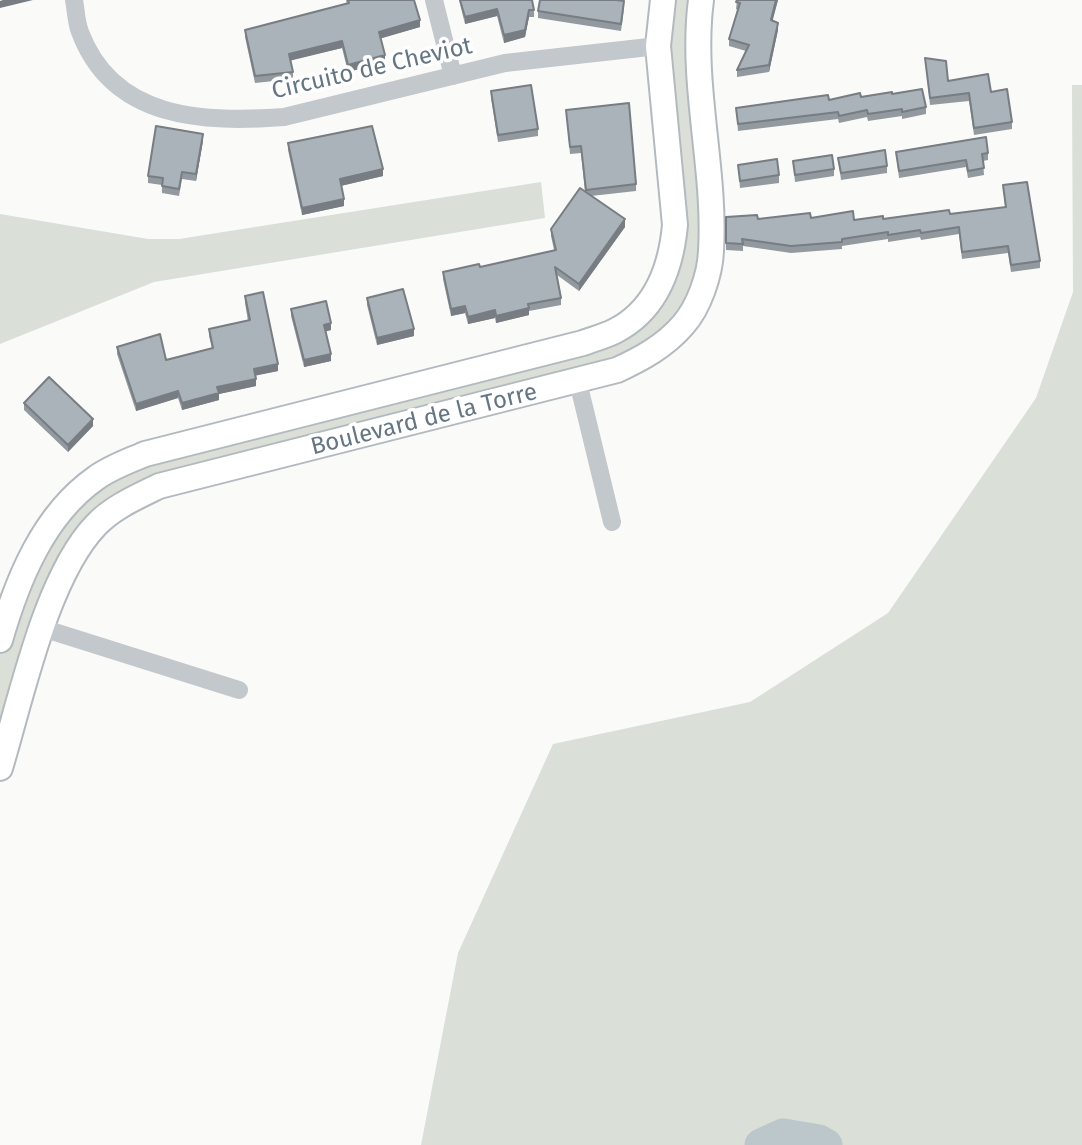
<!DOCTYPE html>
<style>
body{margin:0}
canvas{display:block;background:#fafaf8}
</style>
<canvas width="1082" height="1145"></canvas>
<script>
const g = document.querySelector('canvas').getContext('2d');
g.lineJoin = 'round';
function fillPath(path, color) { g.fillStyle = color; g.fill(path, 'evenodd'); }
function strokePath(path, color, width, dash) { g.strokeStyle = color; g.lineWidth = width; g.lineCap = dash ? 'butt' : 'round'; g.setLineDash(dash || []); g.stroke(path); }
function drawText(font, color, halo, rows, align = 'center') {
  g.font = font + ' "Fira Sans",sans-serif'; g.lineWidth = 7; g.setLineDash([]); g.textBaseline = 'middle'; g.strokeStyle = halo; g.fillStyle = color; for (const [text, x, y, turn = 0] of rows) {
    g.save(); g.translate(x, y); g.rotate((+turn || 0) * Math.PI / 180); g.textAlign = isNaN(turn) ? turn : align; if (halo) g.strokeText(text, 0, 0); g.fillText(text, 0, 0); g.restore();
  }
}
fillPath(new Path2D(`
 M663,0H701L707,275L645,357L159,486L79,546L0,768V640L20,581L96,478L615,331L673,253Z
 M1072,85H1082V1145H826L819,1141L783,1135L761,1145H421L458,953L553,744L750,702L888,613L1036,398L1073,292Z
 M541,182L545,218L154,282L0,344V214L148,239H179Z`), '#dadfd7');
strokePath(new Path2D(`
 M761,1145L783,1135L819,1141L826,1145`), '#bbc7cb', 33);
const secondary = new Path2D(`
 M0,640C17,581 43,515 96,478C111,467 129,461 145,454L583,343C594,339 605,336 615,331C656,310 671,268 675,225L658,46L663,0
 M0,768C21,699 46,577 96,525C113,507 137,497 159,486L617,370C641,359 665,346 683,325C699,307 710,275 711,251C716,168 690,83 701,0`);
strokePath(secondary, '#b3babf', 28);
strokePath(new Path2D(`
 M74,0C76,10 76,22 80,32C113,120 204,123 284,117L505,63L658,46
 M434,0L453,76
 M578,382L612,522
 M42,628L239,690`), '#c3c8cc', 18);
strokePath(secondary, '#fff', 24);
fillPath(new Path2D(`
 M346,0H414L420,27L381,38L385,62L348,72L342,48L290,60L293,72V79L255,83L245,37V30L347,4Z
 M459,0H532L534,10V17H529L525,37L504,43L497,16L465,24Z
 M737,0H778L772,20L778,30L769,72L737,77V70L746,51L729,46V39L738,10L736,9Z
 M624,8L621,31L538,18V11Z
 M925,58L948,81L991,92L1012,122V129L974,135L969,101L930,105Z
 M491,91L538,129V136L498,142L491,98Z
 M892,94L926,107V114L902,119V116L868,121L867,117L839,123L838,119L738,131L736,108Z
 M566,110L636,184V191L591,196L625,227L579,291L557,275L561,298V305L529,311V315L496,323L495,318L468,324L465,313L451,316L443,279V272L480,267L554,250L551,236V229L585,192L581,153L570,154Z
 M203,141L196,181L182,179L179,196L162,193V185L148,183V176Z
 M288,143L383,176L341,186L344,206L302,215L288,150Z
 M896,152L988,153V160L983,161L984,175L968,178L966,167L899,178Z
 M838,158L887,166V173L841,180Z
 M793,161L834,169V176L795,182Z
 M738,165L779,175V183L740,188Z
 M1003,185L1040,261V268L1011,272L1008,253L962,259L959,234L921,240L920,237L888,242V239L842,246V249L791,253L743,246V251L726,250V217L758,219L811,218L854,220L950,214L1005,207Z
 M245,296L278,371L256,375V386L219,394V400L182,410L178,398L136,411L117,354V347L166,360L212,348L209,336V329L248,321L245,303Z
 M367,298L414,336L377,345L367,305Z
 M291,309L331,330L326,331L331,361L304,367L291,316Z
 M24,403L93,426L68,452L24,410Z`), '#929a9f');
fillPath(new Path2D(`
 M3,0H33L0,8V1Z
 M776,0H778L771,27V20Z
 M497,9V16L465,24V17Z
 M529,10V17L525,37L504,43V35Z
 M420,20V27L379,39V32Z
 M778,23V30L769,72V65Z
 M342,41V48L289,61V54Z
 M385,55V62L348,72V65Z
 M203,134V141L196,181V174Z
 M383,169V176L340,186V179Z
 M344,199V206L302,215V208Z
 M625,219V227L579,291V284Z
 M465,306V313L451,316V309Z
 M529,308V315L496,323V316Z
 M495,310V318L468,324V317Z
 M331,323V330L324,332V325Z
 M414,329V336L377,345V338Z
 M331,354V361L304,367V360Z
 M278,364V371L254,376V369Z
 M256,379V386L219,394V400L182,410V403L217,387Z
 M178,391V398L136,411V404Z
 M93,419V426L68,452V445Z`), '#777d82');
const building = new Path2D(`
 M348,0H414L420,20L379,32L385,55L348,65L342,41L289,54L293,72L255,76L245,30L349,3Z
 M460,0H532L534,10H529L525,30L504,35L497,9L465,17Z
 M540,0H616L624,1L621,24L538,11Z
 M737,0H776L771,20L778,23L769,65L737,70L749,45L729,39L740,3L736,2Z
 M925,58L946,61L948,81L988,74L991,92L1007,89L1012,122L974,128L969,93L930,98Z
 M531,85L538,129L498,135L491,91Z
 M922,89L926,107L902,112V109L868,114L867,110L839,116L838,112L738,124L736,108L828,95L829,100L860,93L861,97L892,92V94Z
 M629,103L636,184L586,190L581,146L570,147L566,110Z
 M156,126L203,134L196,174L182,172L179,189L162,186L163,178L148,176Z
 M372,126L383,169L340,179L344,199L302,208L288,143Z
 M986,137L988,153L982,154L984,168L968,171L966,160L899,171L896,152Z
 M885,150L887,166L841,173L838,158Z
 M832,155L834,169L795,175L793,161Z
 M777,159L779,175L740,181L738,165Z
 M1027,182L1040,261L1011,265L1008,246L962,252L959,227L921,233L920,230L888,235V232L842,239V242L791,246L742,239L743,244L726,243V217L757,215L758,219L810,213L811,218L853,211L854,220L883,216V219L949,210L950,214L1006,207L1003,185Z
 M580,188L625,219L579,284L555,267L561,298L528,304L529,308L496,316L495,310L468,317L465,306L451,309L443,272L479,264L480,267L556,250L551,229Z
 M403,289L414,329L377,338L367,298Z
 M263,292L278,364L254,369L256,379L217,387L219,393L182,403L178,391L136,404L117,347L160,334L166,360L213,348L209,329L250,320L245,296Z
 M326,301L331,323L324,325L331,354L304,360L291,309Z
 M49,377L93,419L68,445L24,403Z`);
fillPath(building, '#aab3b9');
strokePath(building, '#777d82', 2);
drawText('24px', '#657683', '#fff', [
 ["Circuito de Cheviot",372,69,-13],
 ["Boulevard de la Torre",424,420,-14]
]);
</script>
